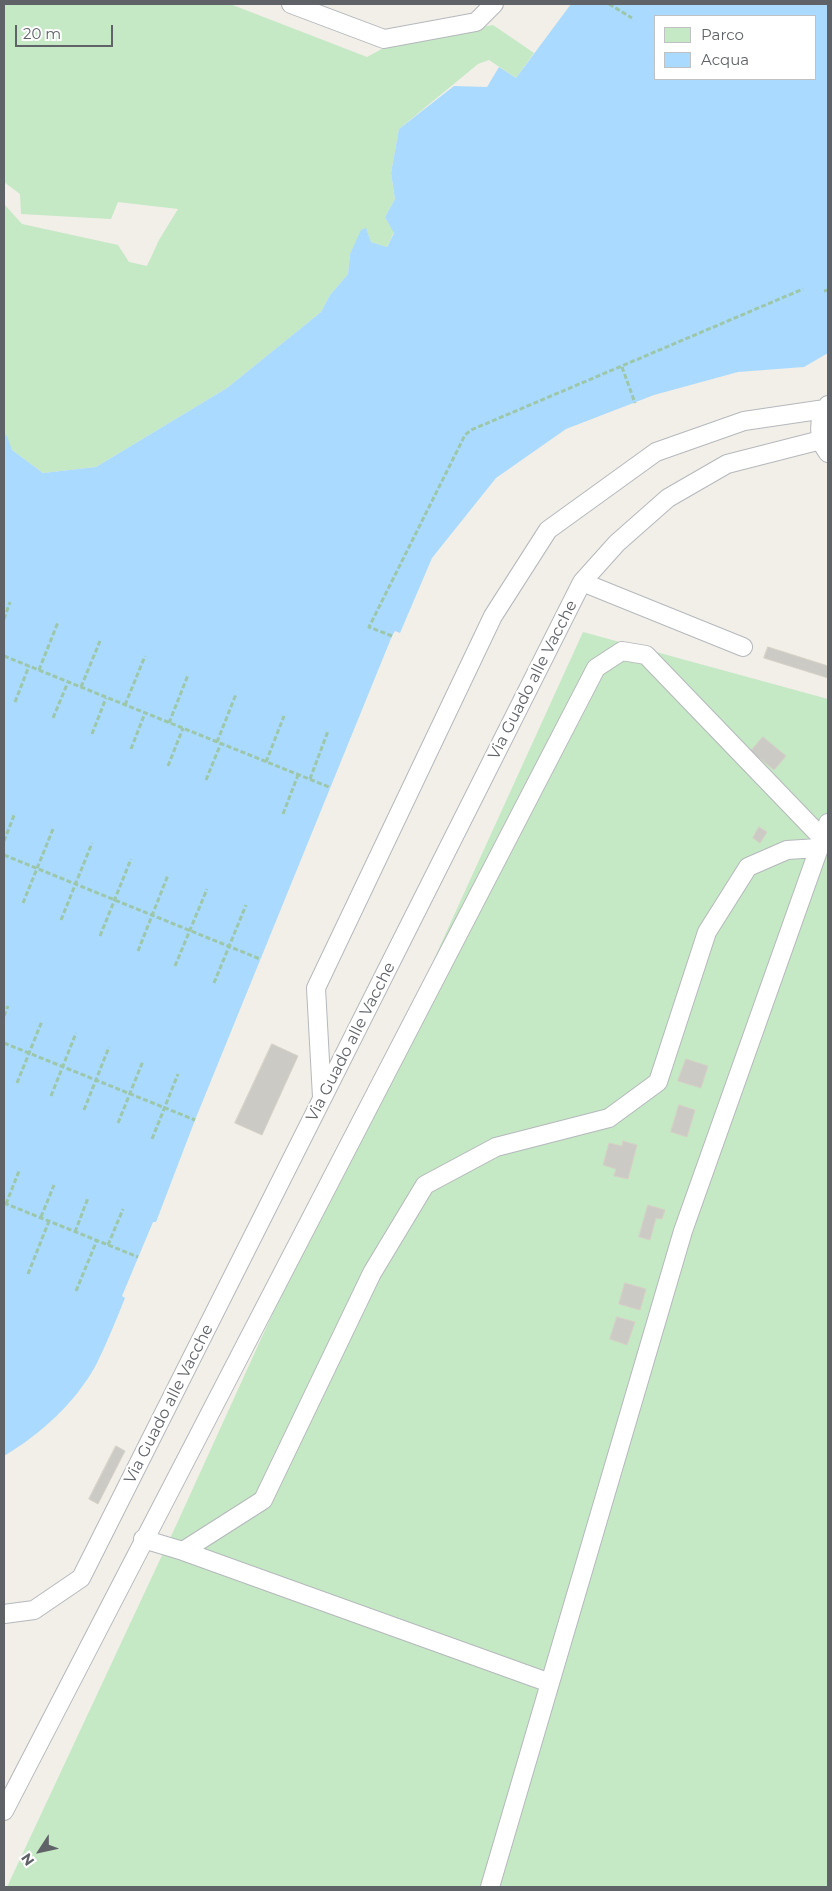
<!DOCTYPE html>
<style>
body{margin:0}
#map{position:relative;width:832px;height:1891px;overflow:hidden;background:#f1efe8;font-family:Montserrat,sans-serif}
canvas{display:block}
.frame{position:absolute;inset:0;border:5px solid #5f6368;pointer-events:none}
.legend{position:absolute;left:654px;top:15px;width:162px;height:65px;box-sizing:border-box;background:#fff;border:1px solid #bfc1c3;margin:0;padding:6px 9px;list-style:none;font-size:15px;color:#5f6368}
.legend li{display:flex;align-items:center;gap:10px;height:25px}
.legend b{width:25px;border:1px solid #bfc1c3}
.north{position:absolute;left:15px;top:1826px;width:50px;height:50px;-webkit-text-stroke:4px #fff;paint-order:stroke;rotate:235deg;font-size:14px;font-weight:700;line-height:20px;text-align:center;color:#5f6368}
.north::after{content:'';display:block;margin:auto;width:18px;height:22px;background:#5f6368;clip-path:polygon(50% 0,100% 100%,50% 72%,0 100%)}
.scale{position:absolute;left:15px;top:25px;width:98px;height:22px;box-sizing:border-box;border:2px solid #5f6368;border-top:0;padding-left:6px;font-size:15px;line-height:18px;white-space:nowrap;color:#5f6368;-webkit-text-stroke:4px #fff;paint-order:stroke}
</style>
<div id="map">
<canvas width="832" height="1891"></canvas>
<div class="frame"></div>
<ul class="legend">
<li><b style="height:14px;background:#c5e8c5"></b>Parco</li>
<li><b style="height:14px;background:#aadaff"></b>Acqua</li>
</ul>
<div class="north">N</div>
<div class="scale">20 m</div>
</div>
<script>
const g = document.querySelector('canvas').getContext('2d');
g.lineJoin = 'round';
function fillPath(path, color) { g.fillStyle = color; g.fill(path, 'evenodd'); }
function strokePath(path, color, width, dash) { g.strokeStyle = color; g.lineWidth = width; g.lineCap = dash ? 'butt' : 'round'; g.setLineDash(dash || []); g.stroke(path); }
function drawText(font, color, halo, rows, align = 'center') {
  g.font = font + ' Montserrat,sans-serif'; g.lineWidth = 5; g.setLineDash([]); g.textBaseline = 'middle'; g.strokeStyle = halo; g.fillStyle = color; for (const [text, x, y, turn = 0] of rows) {
    g.save(); g.translate(x, y); g.rotate((+turn || 0) * Math.PI / 180); g.textAlign = isNaN(turn) ? turn : align; if (halo) g.strokeText(text, 0, 0); g.fillText(text, 0, 0); g.restore();
  }
}
fillPath(new Path2D(`
 M4,4H230L367,57L391,44L493,25L534,53L516,78L489,60L478,64L399,129L391,173L395,199L385,217L394,232L387,247L371,242L366,229L350,254L348,274L330,295L321,312L227,388L96,467L43,473L12,450L4,434V204L22,224L118,245L129,262L147,266L159,240L178,209L118,202L111,219L21,214L20,194L4,182Z
 M583,632L828,699V1887H7L179,1519Z`), '#c5e8c5');
fillPath(new Path2D(`
 M571,4H828V353L804,367L738,372L654,395L566,429L496,478L432,558L400,633L395,631L392,636L195,1120L156,1222H153L122,1296L125,1298C116,1320 107,1343 96,1365C75,1403 41,1434 4,1456V434L7,436L12,450L43,473L96,467L227,388L321,312L330,295L348,274L350,254L361,230L366,228L371,242L387,247L394,233L385,217L395,199L391,173L399,129L454,86L487,87L499,67L516,78ZM656,16H816V79H656Z`), '#aadaff');
const building = new Path2D(`
 M768,647L828,666V678L764,658Z
 M763,737L786,756L774,770L751,751Z
 M759,827L767,832L760,843L753,838Z
 M272,1044L298,1056L262,1135L235,1123Z
 M686,1059L708,1066L701,1088L678,1081Z
 M679,1105L695,1110L687,1137L671,1132Z
 M623,1141L637,1145L628,1179L614,1176L616,1169L603,1165L609,1143L622,1146Z
 M648,1205L665,1210L662,1219L656,1218L650,1240L639,1237Z
 M625,1283L646,1289L640,1310L619,1304Z
 M617,1317L635,1322L627,1345L610,1339Z
 M116,1446L125,1451L98,1504L89,1499Z`);
fillPath(building, '#cccac5');
strokePath(building, '#d6d1c6', 1);
const service = new Path2D(`
 M291,4L384,39L476,22L494,4
 M828,405C817,418 818,440 828,453
 M582,582L617,543L668,498L727,464L821,440
 M322,1097L316,988L493,616L548,530L656,452L744,421L825,409
 M143,1539L183,1551L550,1683L683,1231L828,823
 M183,1551L263,1500L372,1273L425,1185L496,1147L609,1118L658,1082L707,932L748,867L787,850L818,848
 M4,1614L34,1610L81,1578L582,582L743,647
 M4,1811L596,668L622,651L646,655L828,844
 M490,1887L550,1683`);
strokePath(service, '#b5b8bc', 20);
strokePath(new Path2D(`
 M609,4L632,18
 M824,291L828,290
 M622,367L635,403
 M4,619L10,602
 M392,636L369,627L465,435L471,430L803,289
 M4,656L329,787
 M39,670L58,622
 M81,687L100,641
 M15,702L29,666
 M125,705L145,656
 M53,718L68,682
 M169,723L188,675
 M92,734L106,698
 M217,742L236,694
 M131,749L145,713
 M266,762L284,716
 M168,766L183,728
 M310,779L328,731
 M206,780L221,743
 M283,814L298,775
 M4,841L15,813
 M4,855L260,959
 M23,903L53,829
 M61,920L92,843
 M100,936L131,859
 M138,951L168,875
 M175,966L207,889
 M214,983L246,905
 M4,1016L8,1006
 M4,1043L195,1120
 M17,1083L42,1021
 M51,1096L76,1033
 M84,1110L109,1047
 M118,1123L143,1061
 M152,1139L178,1074
 M4,1203L138,1257
 M6,1204L19,1171
 M41,1217L54,1185
 M75,1232L88,1198
 M108,1245L123,1209
 M28,1274L49,1221
 M76,1291L97,1240`), '#9cc7a9', 3, [5, 2.5]);
strokePath(service, '#fff', 18);
drawText('16px', '#5f6368', '#fff', [
 ["Via Guado alle Vacche",533,680,-63],
 ["Via Guado alle Vacche",351,1042,-63],
 ["Via Guado alle Vacche",169,1404,-63]
]);
</script>
